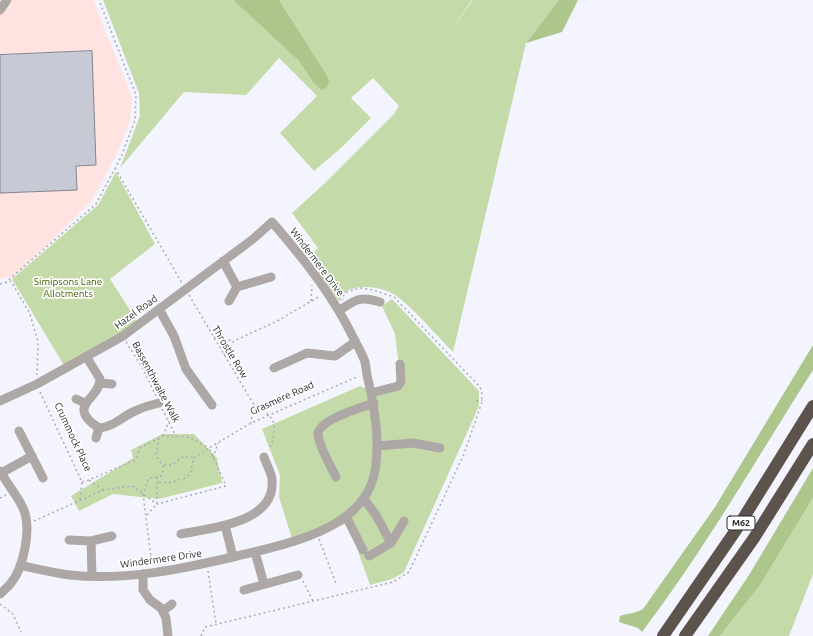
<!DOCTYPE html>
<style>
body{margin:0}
canvas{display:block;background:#f3f4fe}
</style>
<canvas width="813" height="636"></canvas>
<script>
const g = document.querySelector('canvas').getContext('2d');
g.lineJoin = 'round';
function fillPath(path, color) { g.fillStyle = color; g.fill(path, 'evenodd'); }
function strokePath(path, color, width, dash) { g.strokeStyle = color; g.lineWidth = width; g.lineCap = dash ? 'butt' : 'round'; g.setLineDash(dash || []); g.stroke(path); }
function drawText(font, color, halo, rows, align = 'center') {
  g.font = font + ' Ubuntu,sans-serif'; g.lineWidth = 3.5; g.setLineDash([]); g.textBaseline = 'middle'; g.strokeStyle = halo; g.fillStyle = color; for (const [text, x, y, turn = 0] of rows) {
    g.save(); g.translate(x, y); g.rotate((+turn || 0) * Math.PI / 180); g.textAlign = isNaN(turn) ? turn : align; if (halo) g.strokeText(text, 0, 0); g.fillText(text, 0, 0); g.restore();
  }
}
fillPath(new Path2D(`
 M0,0H93L132,97L130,121L115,157L91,202L12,279L11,276L0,279Z`), '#fee3e1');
fillPath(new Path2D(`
 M103,0H233L299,61L313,82L325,72L279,0H472L449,33L473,0H559L526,43L453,352C435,334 418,313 398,297C384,286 353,282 341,296V301L338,300L308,258L318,248L292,213L324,184L394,114L399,106L373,78L351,98L371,118L341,148L314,171L280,133L317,96L279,58L246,95L184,92L120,168L140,116L139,93Z
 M116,172L155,244L110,279L139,324L65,367L12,279L98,205Z
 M392,299L479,391V406L404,572L392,579L370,585L348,523L294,545L279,497L280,475L262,429L360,386L378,393L397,386L399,367L395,334L382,306Z
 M162,434H194L217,458L222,483L159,499L113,494L79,511L71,496L133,458L131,450Z
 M813,498V574L789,636H720L760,585Z`), '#c4dba9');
fillPath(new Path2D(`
 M233,0H279L325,72L329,81L327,87L322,90L313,82L299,61Z
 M559,0H578L562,32L526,43Z
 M813,345V370C757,458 705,549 642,632L638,628L619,622L620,616C628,613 635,614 643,609L715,507Z
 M813,468V498L760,585L720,636H708L749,575Z`), '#acc68c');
const building = new Path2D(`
 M92,51L96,165L76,166L77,190L0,193V55Z`);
fillPath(building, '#c7c9d4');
strokePath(building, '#848590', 1);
strokePath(new Path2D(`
 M115,168L182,283
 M5,283L96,204L121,157L135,120L136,95L99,0
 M0,284L11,281L30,314L38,342L37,375
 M189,295L254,405L251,423
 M311,301L312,285
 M214,337L234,341
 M126,342L142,367L156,396
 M224,355L234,341L279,320L320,296
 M40,392L82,482L80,501
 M476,401L482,400
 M254,405C267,413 276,417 274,434C273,440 272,445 268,450
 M162,409L176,436
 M163,436L169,421
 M213,458L218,443
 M164,465H172L184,456L194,458
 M82,482L89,480
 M159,482L168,483L186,478L190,474L194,458L209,448
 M103,490L89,480L135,460L140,448L163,436L189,437L209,448
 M0,498L6,495
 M147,515L157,504V477
 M34,521L103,490L132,486L157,504L226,486L209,448L251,423L359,376
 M319,539L337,586
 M152,565L143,494L149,478L160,477C168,467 160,464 156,455L159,439
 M208,571L216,624
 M303,581L313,601
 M0,604L13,614L21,632
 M201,636L205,627L393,582L409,572L464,454L482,402V394L480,387L394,297L373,290L360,288L347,292L342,297L343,300`), '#aaabb3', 1.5, [2, 3]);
strokePath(new Path2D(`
 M0,10L7,0
 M223,261L237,287
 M229,301L237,287L271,277
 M159,309L174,336L186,369L212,405
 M340,310C357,299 359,296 380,302
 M86,356L100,379C101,399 64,405 99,428C114,427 123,416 135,411C143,407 151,405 159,403
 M274,368L307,353L335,356L355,342
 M100,383L112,384
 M371,393L398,386L401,382L400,364
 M76,399L85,403
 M0,401L37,384L123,336L253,239L272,222C303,258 332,294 353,337C357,345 362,353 365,362C366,366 366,371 367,375C372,396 376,416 377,438C377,459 377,481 363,499C339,534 276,547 237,556C182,569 126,581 70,575C53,573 37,569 20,565
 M19,431L43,478
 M96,438L99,428
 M377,446L413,443L440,448
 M0,471C7,484 17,495 23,508C32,527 24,567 11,583C8,587 4,590 0,594
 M1,473L32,456
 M336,477C331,466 318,445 318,434C319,420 362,407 374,403
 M364,499L376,515L391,543
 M346,516L363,550
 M225,525L233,557
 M181,534C211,528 276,523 272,480C272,473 266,464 264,457
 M69,540L91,541L112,536
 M91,541L92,576
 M255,552L264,584
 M369,556L391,543L404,521
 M143,574V590L150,600L161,608L166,618L168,636
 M244,590L298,575
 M163,611L172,604`), '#ada8a5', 9);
strokePath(new Path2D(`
 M663,636L736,530L813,406
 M685,636L754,538L813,444`), '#5d534d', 12);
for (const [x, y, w] of [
 [741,523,28]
]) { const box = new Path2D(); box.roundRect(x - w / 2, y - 7, w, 14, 3); g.fillStyle = '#fff'; g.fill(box); strokePath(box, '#27282c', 1); }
drawText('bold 9px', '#27282c', null, [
 ["M62",741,523]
]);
drawText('10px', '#27282c', '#fff', [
 ["Windermere Drive",317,262,53],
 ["Hazel Road",136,312,-36],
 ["Throstle Row",230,352,59],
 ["Bassenthwaite Walk",156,382,62],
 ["Grasmere Road",282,398,-24],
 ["Crummock Place",73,437,65],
 ["Windermere Drive",161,559,-8]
]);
drawText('10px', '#415e02', '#fff', [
 ["Simipsons Lane",68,282],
 ["Allotments",68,294]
]);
</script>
